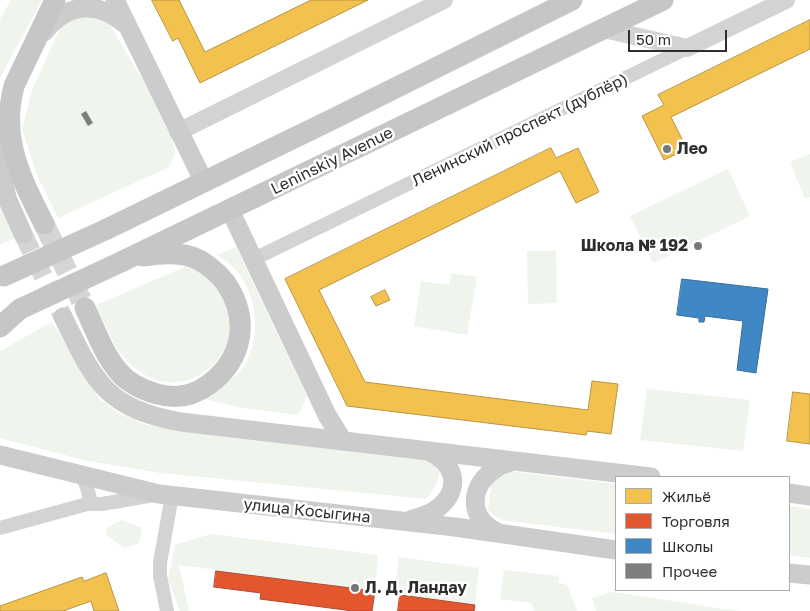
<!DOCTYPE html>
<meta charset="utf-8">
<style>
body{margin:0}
#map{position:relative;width:810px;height:611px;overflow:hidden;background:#fff;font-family:"Golos Text",sans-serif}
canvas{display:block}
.legend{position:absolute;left:615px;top:476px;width:175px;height:115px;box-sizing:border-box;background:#fff;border:1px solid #ababab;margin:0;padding:6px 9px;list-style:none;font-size:15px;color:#2e2e2e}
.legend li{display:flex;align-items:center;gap:10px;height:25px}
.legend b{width:25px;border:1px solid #ababab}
.scale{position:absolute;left:628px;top:30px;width:99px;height:22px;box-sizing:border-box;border:2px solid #2e2e2e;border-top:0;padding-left:6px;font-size:15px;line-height:18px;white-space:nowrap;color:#2e2e2e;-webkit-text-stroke:4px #fff;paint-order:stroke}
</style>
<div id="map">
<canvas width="810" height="611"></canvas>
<ul class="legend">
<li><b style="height:14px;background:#f2c14e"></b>Жильё</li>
<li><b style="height:14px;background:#e4572e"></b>Торговля</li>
<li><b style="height:14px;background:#3f88c5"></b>Школы</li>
<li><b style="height:14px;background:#7e7e7e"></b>Прочее</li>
</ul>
<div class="scale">50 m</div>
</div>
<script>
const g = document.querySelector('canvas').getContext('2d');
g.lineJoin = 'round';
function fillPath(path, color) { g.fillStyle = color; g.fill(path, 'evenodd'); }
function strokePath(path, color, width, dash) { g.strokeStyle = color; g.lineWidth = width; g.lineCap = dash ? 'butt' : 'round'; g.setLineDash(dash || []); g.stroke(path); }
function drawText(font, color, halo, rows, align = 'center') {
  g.font = font + ' "Golos Text",sans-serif'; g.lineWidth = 5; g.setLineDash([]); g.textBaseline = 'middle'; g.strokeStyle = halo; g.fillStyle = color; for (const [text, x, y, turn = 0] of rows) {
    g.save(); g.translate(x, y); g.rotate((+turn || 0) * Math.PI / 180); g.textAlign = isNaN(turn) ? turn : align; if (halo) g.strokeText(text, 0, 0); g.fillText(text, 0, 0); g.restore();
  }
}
fillPath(new Path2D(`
 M11,0H42L0,78V19Z
 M77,15L107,20L169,124L175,154L169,167L58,218L37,175L22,129L32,90L61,26Z
 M810,154V197L805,199L790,162Z
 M728,169L750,216L653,263L630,216Z
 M0,202L19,236L0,245Z
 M236,247L307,396L298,415L243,408L200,398C214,391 231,382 241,370C263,343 258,294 235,269C230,264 223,259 217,255Z
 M527,251H556L557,303L528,304Z
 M187,266C209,275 214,278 225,300C247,344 202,394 156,380C145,376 135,369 127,361C112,346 105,323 96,305Z
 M452,273L477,277L467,335L414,326L421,281L449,285Z
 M52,322L99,399L122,415L150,426L434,460L440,469C438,482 435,490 426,499L160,473L88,461L0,438V351Z
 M647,389L750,400L743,451L640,440Z
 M507,471L616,484V534L501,520L488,510L492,480Z
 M789,506L810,509V558L789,555Z
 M122,520L142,528L139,543L124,548L105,534L107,528Z
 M211,534L378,555L375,591L179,565L189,611H180L168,580L175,545Z
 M399,557L479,568L475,605L394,594Z
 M504,570L559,576V581L555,582L567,585L577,611H534L531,603L500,599Z
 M612,592C655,597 696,606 739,611H596L592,598Z`), '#eff4ec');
const homes = new Path2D(`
 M152,0H179L205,52L311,0H368L200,83L178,38L173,41Z
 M810,20V49L671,117L687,149L664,160L642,116L664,105L658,95Z
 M551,148L556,158L578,148L599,192L576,203L560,171L319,290L365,382L588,410L592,381L618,384L611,434L587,431L586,435L347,406L285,279Z
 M385,290L390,300L376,306L371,297Z
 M793,392L810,394V444L787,441Z
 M106,573L119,611H94L91,601L63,611H0V606L82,577L84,581Z`);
fillPath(homes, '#f2c14e');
strokePath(homes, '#b79544', 1);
const shops = new Path2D(`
 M216,571L375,591L372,611H353L260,599L261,593L214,587Z
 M400,595L475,605L474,611H398Z`);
fillPath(shops, '#e4572e');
strokePath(shops, '#ad4b2e', 1);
const schools = new Path2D(`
 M682,279L768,289L756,373L737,370L743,321L705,316L704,322H699V318L677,315Z`);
fillPath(schools, '#3f88c5');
strokePath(schools, '#3a6d98', 1);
fillPath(new Path2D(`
 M86,111L93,123L88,126L81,114Z`), '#7e7e7e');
strokePath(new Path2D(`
 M23,234L63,317`), '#d5d5d5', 19, [19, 9]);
strokePath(new Path2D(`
 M44,224L85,308`), '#d5d5d5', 21, [21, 11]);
strokePath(new Path2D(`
 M254,259L687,48
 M81,474C86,483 89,491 90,501L87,504
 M0,528L87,504H102L154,495
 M167,611L160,576V563L172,495`), '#d3d3d3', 14);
strokePath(new Path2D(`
 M604,29L687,48L786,0
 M178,132L444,0`), '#d3d3d3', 18);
strokePath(new Path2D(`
 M115,0L204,182
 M44,32C67,3 97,0 125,24
 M0,150L5,114
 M0,160L7,198L23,234
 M230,210L327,415L343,441
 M63,317C95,382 105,408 181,422L651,477
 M0,455L159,494L455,527L616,550
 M789,493L810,496
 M410,520C420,517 430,515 438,508C462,489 455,464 430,452
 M499,533C466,518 469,484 498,467C503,464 508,463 513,461
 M789,573L810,575`), '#ccc', 19);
strokePath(new Path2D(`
 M44,224C21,178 0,139 14,86L55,0
 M107,229L335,118L572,0
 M123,261L663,0
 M85,308C95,329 104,355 119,372C129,384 143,390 157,394C175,399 193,396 208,385C244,359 250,318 225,282C217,272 204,261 192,257C176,252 160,254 143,256
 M0,327L20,309`), '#c6c6c6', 21);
strokePath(new Path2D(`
 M4,276L107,229
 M20,309L123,261`), '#c6c6c6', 21);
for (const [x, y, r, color] of [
 [667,149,5,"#777"],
 [698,246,5,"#777"],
 [355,588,5,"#777"]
]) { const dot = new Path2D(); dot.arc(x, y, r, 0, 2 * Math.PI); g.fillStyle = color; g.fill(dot); strokePath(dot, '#fff', 2); }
drawText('16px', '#2e2e2e', '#fff', [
 ["Ленинский проспект (дублёр)",520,130,-26],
 ["Leninskiy Avenue",332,161,-26],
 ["улица Косыгина",307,511,6]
]);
drawText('bold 16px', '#2e2e2e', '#fff', [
 ["Лео",677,149],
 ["Школа № 192",688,246,"right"],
 ["Л. Д. Ландау",365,588]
], 'left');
</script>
